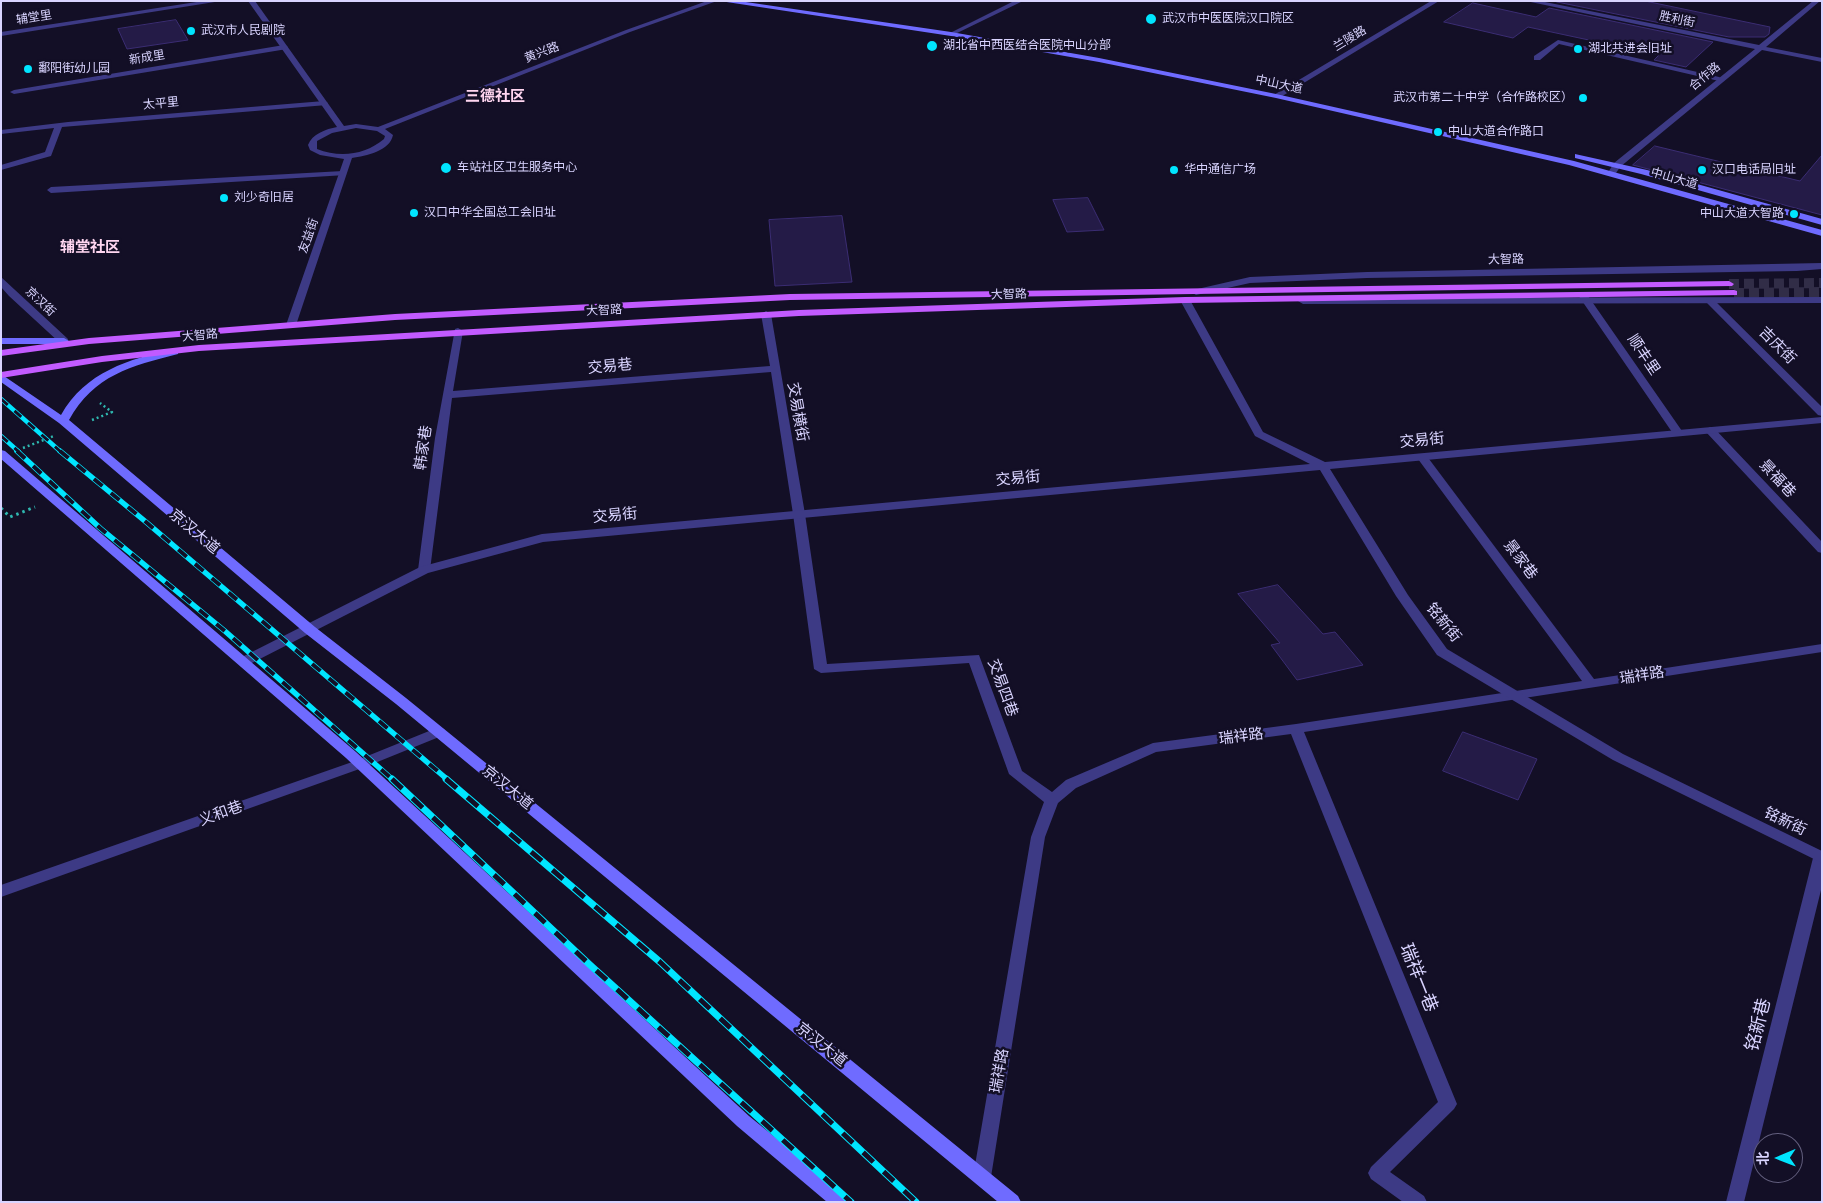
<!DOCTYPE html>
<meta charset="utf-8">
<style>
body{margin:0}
#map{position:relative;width:1823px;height:1203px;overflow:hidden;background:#130f26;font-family:Signika,"Noto Sans SC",sans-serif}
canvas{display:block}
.frame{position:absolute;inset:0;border:2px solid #d9d4ff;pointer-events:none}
.north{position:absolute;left:1753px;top:1133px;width:50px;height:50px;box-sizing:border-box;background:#130f26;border:1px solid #625e7d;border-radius:50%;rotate:269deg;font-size:14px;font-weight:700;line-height:20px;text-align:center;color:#d9d4ff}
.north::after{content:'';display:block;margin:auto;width:18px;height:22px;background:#00e5ff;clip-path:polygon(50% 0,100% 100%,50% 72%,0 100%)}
</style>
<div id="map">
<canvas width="1823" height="1203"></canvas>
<div class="frame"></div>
<div class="north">北</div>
</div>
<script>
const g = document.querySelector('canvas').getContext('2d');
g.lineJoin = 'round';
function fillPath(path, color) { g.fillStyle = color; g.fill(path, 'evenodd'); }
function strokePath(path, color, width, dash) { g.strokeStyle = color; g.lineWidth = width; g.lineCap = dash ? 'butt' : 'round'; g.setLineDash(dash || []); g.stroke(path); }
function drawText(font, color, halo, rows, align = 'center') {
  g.font = font + ' Signika,"Noto Sans SC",sans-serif'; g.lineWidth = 5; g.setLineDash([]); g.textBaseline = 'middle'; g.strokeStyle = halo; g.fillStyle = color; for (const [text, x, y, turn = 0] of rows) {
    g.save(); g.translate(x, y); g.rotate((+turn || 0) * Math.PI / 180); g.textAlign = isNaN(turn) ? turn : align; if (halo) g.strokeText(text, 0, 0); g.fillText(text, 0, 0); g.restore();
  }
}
const building = new Path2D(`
 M1558,1H1645L1770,27L1769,34L1765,37H1729L1557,2Z
 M1473,3L1536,17L1549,8L1713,42L1686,67L1654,60L1659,55L1528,27L1513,38L1444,22Z
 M176,20L188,40L127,49L118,29Z
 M1655,146L1800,181L1822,155V215L1633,165Z
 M1088,198L1104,230L1067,232L1053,200Z
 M842,216L852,282L775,286L769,220Z
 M1278,585L1323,634L1335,632L1363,665L1297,680L1271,645L1280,643L1238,594Z
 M1463,732L1537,759L1518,800L1443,771Z`);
fillPath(building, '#241b47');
strokePath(building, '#3b2d73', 1);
strokePath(new Path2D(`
 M1729,284L1822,283
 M1734,293L1822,292`), '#312d47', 10, [10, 5]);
strokePath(new Path2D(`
 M92,420L112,412L100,403
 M23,448L54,436`), '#2fb8b0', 2.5, [2, 3]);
strokePath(new Path2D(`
 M1,508L10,517L35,507`), '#2fb8b0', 3, [2.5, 4]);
fillPath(new Path2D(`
 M203,1H221L1,36V32Z
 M1558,40L1719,77L1723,79L1719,81L1559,44L1540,60H1534V56Z
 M284,45L288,47L287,49L14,94L10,92L14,90Z
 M324,101L328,103L327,105L62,127L51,156L1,170V165L45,152L54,128L1,134V130L68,122Z
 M343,171H346V175L51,193L47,190L51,187Z`), '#3d3a85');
fillPath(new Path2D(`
 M1822,297V303L1303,304L1298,301L1303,298Z`), '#3d3a85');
fillPath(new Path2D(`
 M1,277L68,339V343H60L9,296L1,287Z
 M1583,292L1586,293L1682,431L1683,433L1682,435H1674L1578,295Z
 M1710,298L1713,299L1822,407V416L1818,415L1707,303L1705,301Z
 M766,311L771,314L805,514L827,664L979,655L1022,771L1052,792L1066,780L1153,743L1296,724L1582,681L1418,459L1416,457L1418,455H1426L1594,679L1822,644V652L1304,732L1457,1104L1454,1109L1390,1172L1424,1196L1427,1202H1403L1371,1179L1368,1173L1371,1167L1438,1102L1291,734L1156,752L1076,788L1058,803L1045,837L991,1177L988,1183L982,1185L976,1183L973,1177L1031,837L1044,802L1009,774L969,663L821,673L814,669L793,514L771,372L452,398L430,570L424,574L418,570L435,438L455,329L458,328L463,331L453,391L770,366L761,314Z
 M1710,427L1714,428L1822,542V553L1818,552L1706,432L1705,430Z
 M1821,852L1822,886L1744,1202H1726L1813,858L1816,854Z`), '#3d3a85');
fillPath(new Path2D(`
 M248,1H255L344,126L356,124L378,127L626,30L707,1H717L630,32L385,129L393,135C390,151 366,156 352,158L296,325L291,328L286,325L344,159L320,155L310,150L308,145C312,134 326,129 337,127ZM356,128L377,131L385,136L384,139C365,155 340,158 317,149V141L332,133Z
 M1014,1H1023L953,35L948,34Z
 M1431,1H1439L1279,98L1272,96Z
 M1526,1H1540L1759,45L1813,1H1820L1766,47L1822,58V62L1762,50L1620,167L1614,176H1611L1607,174L1614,163L1755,49Z
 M1822,263V269L1797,271L1367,278L1250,283L1196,295L1191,292L1193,290L1250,277L1367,272Z
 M1185,297L1190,300L1263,432L1325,462L1822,417V423L1330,469L1408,595L1447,649L1623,754L1822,851V863L1613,760L1437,655L1396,596L1320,470L543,542L428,573L248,665L243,666L236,662L238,659L420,567L542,534L1310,464L1255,436L1180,300Z
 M439,727L444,729L446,732L444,735L365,767L1,897V885L355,761Z`), '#3d3a85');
fillPath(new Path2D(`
 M720,1H739L951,32L1099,58L1276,94L1574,161L1822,230V236L1569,165L1276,98L1099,62L951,36Z
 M1575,154L1647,170L1822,219V225L1641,174L1575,158Z
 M1,338H64L69,341L64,344H1Z
 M174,349L178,350V354C131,366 94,375 69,420L315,627L406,698L1018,1196L1021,1202H998L396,704L305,633L59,423L1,382V374L61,415C85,372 129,359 174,349Z
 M1,450L5,451L356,752L749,1116L847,1196L850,1202H827L737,1126L346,758L1,459Z`), '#6f6bff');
fillPath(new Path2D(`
 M1729,281L1734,284L1732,286L790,300L395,320L89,344L1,356V350L89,338L395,314L790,294Z
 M1734,290L1737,291V295L1185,303L799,316L199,351L102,362L1,378V372L102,356L199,345L799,310L1185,297Z`), '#c25bff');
const railFar2 = new Path2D(`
 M1,399L61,452
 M1,436L19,452`);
const railFar1 = new Path2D(`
 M17,451L100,528L226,632L393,780
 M60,451L146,522L448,780`);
const rail = new Path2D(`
 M392,779L589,964L851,1202
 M446,779L660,962L916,1202`);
strokePath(railFar2, '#00e5ff', 4.5);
strokePath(railFar1, '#00e5ff', 5.5);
strokePath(rail, '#00e5ff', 7);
strokePath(railFar2, '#130f26', 3, [9]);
strokePath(railFar1, '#130f26', 4, [11]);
strokePath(rail, '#130f26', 5, [14]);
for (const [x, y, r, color] of [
 [1151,19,6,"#00e5ff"],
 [191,31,5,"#00e5ff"],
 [932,46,6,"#00e5ff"],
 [1578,49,5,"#00e5ff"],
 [28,69,5,"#00e5ff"],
 [1583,98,5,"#00e5ff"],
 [1438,132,5,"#00e5ff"],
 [446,168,6,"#00e5ff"],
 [1174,170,5,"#00e5ff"],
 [1702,170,5,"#00e5ff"],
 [224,198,5,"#00e5ff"],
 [414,213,5,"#00e5ff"],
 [1794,214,5,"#00e5ff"]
]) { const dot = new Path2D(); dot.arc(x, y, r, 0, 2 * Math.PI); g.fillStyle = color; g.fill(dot); strokePath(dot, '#130f26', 2); }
drawText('12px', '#d9d4ff', '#130f26', [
 ["辅堂里",34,18,-9],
 ["胜利街",1677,20,12],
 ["兰陵路",1350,39,-31],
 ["黄兴路",542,53,-21],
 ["新成里",147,58,-9],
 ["合作路",1705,77,-40],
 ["中山大道",1279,85,12],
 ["太平里",161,104,-5],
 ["中山大道",1674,179,16],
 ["友益街",309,236,-71],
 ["大智路",1506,260,-1],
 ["大智路",1009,295,-2],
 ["京汉街",40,302,43],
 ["大智路",604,311,-3],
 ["大智路",200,336,-5]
]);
drawText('12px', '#d9d4ff', '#130f26', [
 ["武汉市中医医院汉口院区",1162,19],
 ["武汉市人民剧院",201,31],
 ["湖北省中西医结合医院中山分部",943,46],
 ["湖北共进会旧址",1588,49],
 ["鄱阳街幼儿园",38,69],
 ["武汉市第二十中学（合作路校区）",1573,98,"right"],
 ["中山大道合作路口",1448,132],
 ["车站社区卫生服务中心",457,168],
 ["华中通信广场",1184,170],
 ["汉口电话局旧址",1712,170],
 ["刘少奇旧居",234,198],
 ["汉口中华全国总工会旧址",424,213],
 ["中山大道大智路",1784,214,"right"]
], 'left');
drawText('bold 15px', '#ffd6f0', '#130f26', [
 ["三德社区",495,97],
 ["辅堂社区",90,248]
]);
drawText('15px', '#d9d4ff', '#130f26', [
 ["吉庆街",1777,346,45],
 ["顺丰里",1643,355,56],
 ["交易巷",610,367,-5],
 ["交易横街",797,412,80],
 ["交易街",1422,441,-5],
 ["韩家巷",424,448,-82],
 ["交易街",1018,479,-5],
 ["景福巷",1777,479,47],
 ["交易街",615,516,-5],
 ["京汉大道",194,532,40],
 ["景家巷",1520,560,53],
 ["铭新街",1443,623,51],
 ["瑞祥路",1642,676,-9],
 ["交易四巷",1002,688,70],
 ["瑞祥路",1241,737,-7],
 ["京汉大道",507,788,39],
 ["义和巷",221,814,-20],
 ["铭新街",1785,822,26],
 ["京汉大道",821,1045,39],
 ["瑞祥路",1000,1071,-80]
]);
drawText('18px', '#d9d4ff', '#130f26', [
 ["瑞祥一巷",1418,978,68],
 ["铭新巷",1759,1025,-76]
]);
</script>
